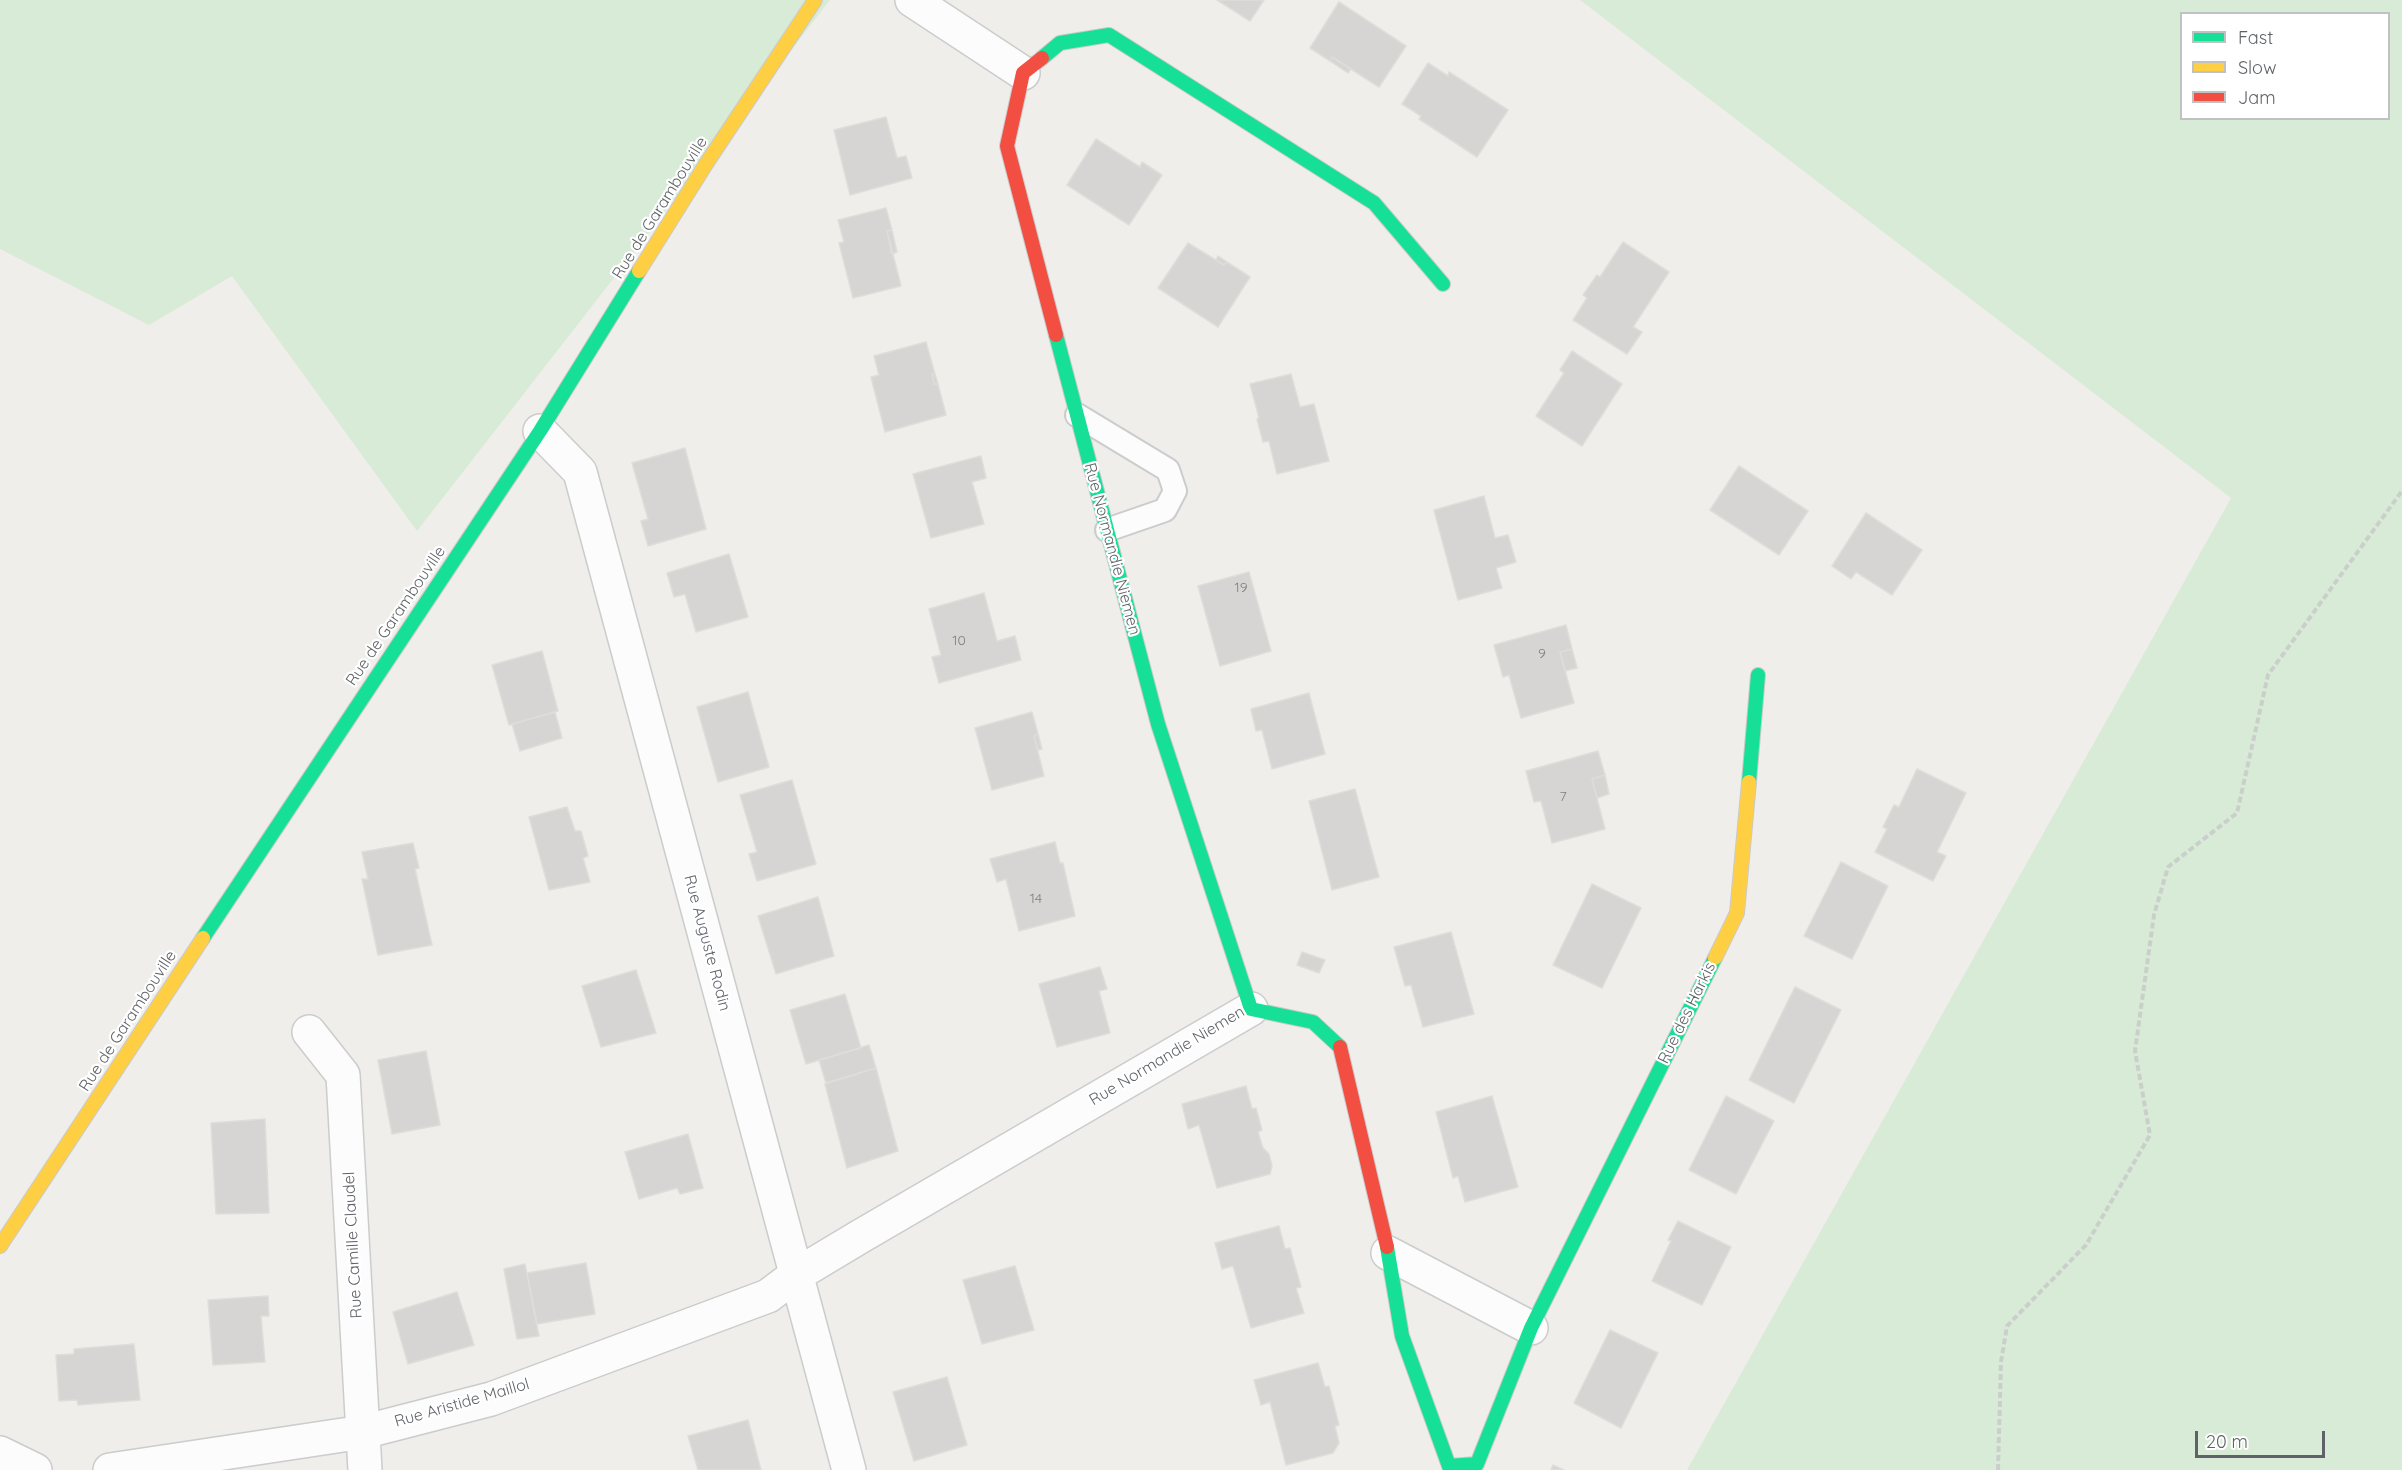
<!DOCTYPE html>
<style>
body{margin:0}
#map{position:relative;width:2402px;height:1470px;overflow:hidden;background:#efeeea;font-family:Quicksand,sans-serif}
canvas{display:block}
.legend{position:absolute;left:2180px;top:12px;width:210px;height:108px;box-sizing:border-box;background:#fff;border:2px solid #bfc1c3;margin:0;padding:8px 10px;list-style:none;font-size:18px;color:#5f6368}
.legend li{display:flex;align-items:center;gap:12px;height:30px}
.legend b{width:30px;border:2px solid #bfc1c3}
.scale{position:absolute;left:2195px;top:1431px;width:130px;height:27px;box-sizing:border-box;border:3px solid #5f6368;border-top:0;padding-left:8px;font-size:18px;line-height:21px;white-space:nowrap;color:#5f6368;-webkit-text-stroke:4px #fff;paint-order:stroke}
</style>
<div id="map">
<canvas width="2402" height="1470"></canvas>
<ul class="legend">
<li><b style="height:8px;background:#16e098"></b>Fast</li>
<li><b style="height:8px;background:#ffcf43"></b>Slow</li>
<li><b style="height:8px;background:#f24e42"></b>Jam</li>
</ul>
<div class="scale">20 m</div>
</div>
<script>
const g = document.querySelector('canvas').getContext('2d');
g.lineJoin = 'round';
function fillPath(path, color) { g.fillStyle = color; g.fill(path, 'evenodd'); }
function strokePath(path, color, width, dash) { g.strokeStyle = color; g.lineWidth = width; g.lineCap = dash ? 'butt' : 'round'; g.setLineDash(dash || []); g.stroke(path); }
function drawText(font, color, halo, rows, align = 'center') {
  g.font = font + ' Quicksand,sans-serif'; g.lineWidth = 4.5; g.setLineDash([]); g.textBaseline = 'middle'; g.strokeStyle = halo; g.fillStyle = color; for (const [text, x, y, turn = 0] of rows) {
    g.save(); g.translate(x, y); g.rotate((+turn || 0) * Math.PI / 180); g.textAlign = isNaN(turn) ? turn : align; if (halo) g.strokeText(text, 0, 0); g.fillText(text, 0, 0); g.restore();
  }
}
fillPath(new Path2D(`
 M0,0H830L417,531L232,276L149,325L0,249Z
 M1580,0H2402V1470H1687L2231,498ZM2182,14H2388V118H2182Z`), '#d8ebd6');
const building = new Path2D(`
 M1217,0H1264L1250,21Z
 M1339,2L1406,46L1379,87L1332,57L1330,61L1310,48Z
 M1332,57L1351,69L1348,73L1330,61Z
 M1428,63L1448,76L1449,72L1508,110L1477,157L1419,119L1421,116L1402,104Z
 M886,117L897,158L906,156L912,178L850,195L834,130Z
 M1096,139L1140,167L1142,162L1162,175L1129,225L1067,185Z
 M886,208L892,230L887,231L901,286L853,298L839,243L844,242L838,220Z
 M892,230L897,252L892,254L887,231Z
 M1623,242L1669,272L1633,327L1642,332L1627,354L1573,320L1587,298L1583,295L1597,275L1600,277Z
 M1188,243L1224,265L1227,262L1250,277L1218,327L1158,288Z
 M1218,256L1227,262L1224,265L1216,260Z
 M926,342L935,374H932L934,384H938L946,415L885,432L871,377L879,375L874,356Z
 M1572,351L1622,384L1582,446L1536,416L1564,373L1560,370Z
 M932,374H935L938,384H934Z
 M1291,374L1300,407L1314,404L1329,461L1277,474L1269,441L1263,442L1257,419L1259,418L1250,384Z
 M685,448L706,529L648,546L641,521L648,519L632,463Z
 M981,456L986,478L972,482L984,524L931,538L913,474Z
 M1739,466L1808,511L1779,555L1710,510Z
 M1484,496L1495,538L1508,535L1516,562L1496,568L1502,588L1458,600L1434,510Z
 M1866,513L1922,550L1892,595L1856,572L1851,579L1832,566Z
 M729,554L748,617L696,632L685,594L674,597L667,573Z
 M1249,572L1271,651L1220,666L1198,586Z
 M984,593L997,641L1015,636L1021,660L939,683L932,657L941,655L929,609Z
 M1566,625L1572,649L1560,652L1574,703L1521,718L1509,675L1503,677L1494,645Z
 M1572,649L1577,668L1565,671L1560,652Z
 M542,651L558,711L509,725L492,665Z
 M748,692L769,767L718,782L697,707Z
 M1309,693L1325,754L1272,769L1262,730L1256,731L1251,709Z
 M555,712L562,738L520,751L512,724Z
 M1032,712L1038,734L1034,736L1044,776L992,790L975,728Z
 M1038,734L1042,749L1038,750L1034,736Z
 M1598,751L1605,775L1592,779L1605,829L1552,843L1541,801L1534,802L1526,771Z
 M1917,769L1966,793L1937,852L1946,856L1933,881L1875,852L1887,829L1883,827L1894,805L1899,807Z
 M1605,775L1609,794L1597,798L1592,779Z
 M792,780L816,864L757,881L749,854L757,852L740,795Z
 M1355,789L1379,877L1332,890L1309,801Z
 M567,807L575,831H581L588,856L583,858L590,882L549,890L529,817Z
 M1055,842L1060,863H1063L1075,916L1019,931L1006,879L997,882L990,859Z
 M413,843L419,868L415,869L432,945L378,955L362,879H368L362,852Z
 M1841,862L1888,886L1852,959L1804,936Z
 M1592,884L1641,908L1602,988L1553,965Z
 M818,897L834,956L776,974L758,916Z
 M1451,932L1474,1014L1423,1027L1411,985L1405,986L1394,947Z
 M1302,952L1325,960L1319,973L1297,965Z
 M1100,967L1107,989L1099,991L1110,1033L1057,1047L1039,984Z
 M636,970L656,1033L601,1047L582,986Z
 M1795,987L1841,1010L1794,1103L1749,1080Z
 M845,994L861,1048L806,1064L790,1010Z
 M869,1045L876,1068L826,1083L819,1060Z
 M426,1051L440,1125L392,1134L378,1060Z
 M876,1068L898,1151L847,1168L825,1084Z
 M1246,1086L1252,1109L1256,1108L1262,1130L1258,1132L1263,1148L1269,1154L1272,1166L1270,1174L1217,1188L1199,1125L1188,1129L1182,1104Z
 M1492,1096L1518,1187L1465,1202L1458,1176L1453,1178L1436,1112Z
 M1726,1096L1774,1121L1736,1194L1689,1170Z
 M265,1119L269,1213L216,1214L211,1123Z
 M688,1134L703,1188L680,1194L677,1188L639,1199L625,1152Z
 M1678,1221L1731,1247L1702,1305L1652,1281L1671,1241L1668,1240Z
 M1279,1226L1285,1249L1290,1248L1301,1287L1296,1288L1304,1313L1251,1328L1233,1266L1222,1269L1215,1243Z
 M586,1263L595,1314L537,1324L527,1273Z
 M525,1264L539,1336L517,1339L504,1269Z
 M1015,1266L1034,1330L982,1344L963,1280Z
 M457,1292L474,1345L408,1364L393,1312Z
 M268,1296L269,1316H261L265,1362L213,1365L208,1300Z
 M1610,1330L1658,1353L1621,1428L1574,1403Z
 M134,1344L140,1400L78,1405L77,1400L59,1401L56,1355L74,1354V1349Z
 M1318,1363L1325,1387L1329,1386L1339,1425L1335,1426L1339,1443L1333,1453L1286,1465L1270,1402L1261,1405L1254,1380Z
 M947,1377L967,1445L914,1461L893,1392Z
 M748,1420L761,1470H698L688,1436Z
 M1553,1465L1564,1470H1551Z`);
fillPath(building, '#d6d5d3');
strokePath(building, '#deddd9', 1.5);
const lane = new Path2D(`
 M1077,415L1168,470L1175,491L1165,510L1107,530`);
const street = new Path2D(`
 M912,0L1023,73
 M540,431L580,472L849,1470
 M309,1032L343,1075L365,1470
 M1388,1253L1531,1328
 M0,1453L35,1470
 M110,1470L363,1432L491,1399L768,1296L796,1275L861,1236L1251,1009`);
const fast = new Path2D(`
 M1042,58L1060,43L1109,35L1374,203L1443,284
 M1056,335L1158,724L1251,1009L1313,1022L1340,1047
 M1749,782L1758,675
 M203,938L540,431L639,271
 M1387,1247L1402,1336L1449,1466L1477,1464L1531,1328L1715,958`);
const slow = new Path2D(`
 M639,271L706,164L815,0
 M1715,958L1737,913L1749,782
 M0,1246L203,938`);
const jam = new Path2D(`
 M1042,58L1023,73L1007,146L1056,335
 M1340,1047L1387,1247`);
strokePath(lane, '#cbcccc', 26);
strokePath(street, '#cbcccc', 36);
strokePath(fast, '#cacacb', 16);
strokePath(slow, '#cacacb', 16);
strokePath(jam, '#cacacb', 16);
strokePath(new Path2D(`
 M1998,1470L2001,1362L2007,1326L2086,1245L2150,1135L2135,1051L2154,915L2168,867L2237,813L2268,675L2402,491`), '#cacfcc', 4, [6, 3]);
strokePath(lane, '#fdfcfc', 22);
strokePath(street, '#fdfcfc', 33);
strokePath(fast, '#16e098', 14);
strokePath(slow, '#ffcf43', 14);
strokePath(jam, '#f24e42', 14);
drawText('14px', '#7e8184', null, [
 ["19",1241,588],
 ["10",959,641],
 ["9",1542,654],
 ["7",1563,797],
 ["14",1036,899]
]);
drawText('16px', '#5f6368', '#fff', [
 ["Rue de Garambouville",660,208,-58],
 ["Rue Normandie Niemen",1112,549,75],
 ["Rue de Garambouville",396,616,-56],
 ["Rue Auguste Rodin",707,943,75],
 ["Rue des Harkis",1687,1013,-64],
 ["Rue de Garambouville",128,1021,-57],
 ["Rue Normandie Niemen",1167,1056,-31],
 ["Rue Camille Claudel",353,1245,-93],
 ["Rue Aristide Maillol",462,1403,-16]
]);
</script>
